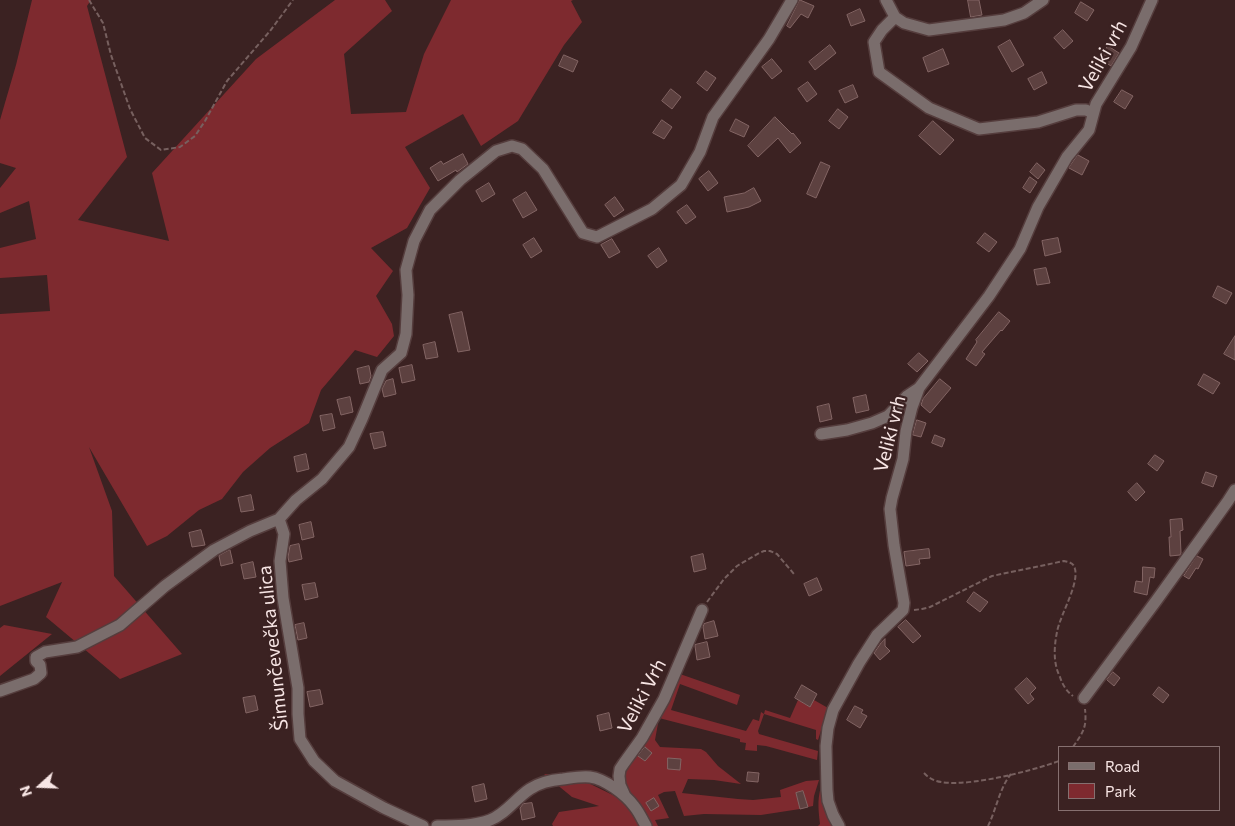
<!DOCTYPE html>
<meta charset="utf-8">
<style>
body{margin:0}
#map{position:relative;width:1235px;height:826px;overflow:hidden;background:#3b2222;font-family:Commissioner,sans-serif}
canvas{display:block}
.legend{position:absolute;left:1058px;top:746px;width:162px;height:65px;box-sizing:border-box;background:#3b2222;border:1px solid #867070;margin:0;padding:6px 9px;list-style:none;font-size:15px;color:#f7e5e4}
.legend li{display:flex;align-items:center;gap:10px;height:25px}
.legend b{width:25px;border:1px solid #867070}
.north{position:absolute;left:15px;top:761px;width:50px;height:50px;-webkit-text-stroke:4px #3b2222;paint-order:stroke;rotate:250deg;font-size:14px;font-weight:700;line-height:20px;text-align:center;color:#f7e5e4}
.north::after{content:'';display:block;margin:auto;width:18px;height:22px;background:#f7e5e4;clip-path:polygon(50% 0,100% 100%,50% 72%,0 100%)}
</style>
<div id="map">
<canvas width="1235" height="826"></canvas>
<ul class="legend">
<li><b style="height:6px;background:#7a6d6c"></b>Road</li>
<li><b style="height:14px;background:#7e2a2f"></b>Park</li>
</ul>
<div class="north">N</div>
</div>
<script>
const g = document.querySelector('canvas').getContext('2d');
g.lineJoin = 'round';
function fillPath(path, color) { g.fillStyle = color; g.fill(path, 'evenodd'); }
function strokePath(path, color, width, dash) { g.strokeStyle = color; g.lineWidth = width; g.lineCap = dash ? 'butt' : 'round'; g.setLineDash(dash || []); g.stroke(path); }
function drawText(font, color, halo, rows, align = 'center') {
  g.font = font + ' Commissioner,sans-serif'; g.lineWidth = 4.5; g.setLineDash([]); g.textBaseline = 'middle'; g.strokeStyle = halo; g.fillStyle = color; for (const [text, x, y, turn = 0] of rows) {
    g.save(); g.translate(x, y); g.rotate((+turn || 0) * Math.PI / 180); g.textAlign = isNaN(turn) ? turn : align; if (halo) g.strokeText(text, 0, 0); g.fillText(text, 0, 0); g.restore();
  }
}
fillPath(new Path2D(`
 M32,0H91L87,6L127,157L78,220L169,241L152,173L256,59L335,0H385L392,11L344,54L351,114L406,112L424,54L451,0H573L571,1L582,22L564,45L518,121L481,146L463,114L405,147L430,188L407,228L371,248L393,271L376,296L392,324L394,336L377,357L355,350L321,390L309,423L270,448L243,472L222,499L199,510L167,536L147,546L89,447L112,511L114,576L182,654L120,679L46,617L62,582L0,606V314L50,311L47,275L0,278V248L36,239L29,201L0,213V188L16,168L0,163V120L16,65Z
 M4,625L52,634L0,676V628Z
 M680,674L740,695L737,705L680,684L671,710L746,731L753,719L759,721L761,712L764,714L765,710L790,718L798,700L810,707L814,700L828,708L818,740L816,739V730L764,714L758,731L759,734L818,751L817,760L766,746L757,745V751L745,750L746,743L740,742V739L659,718L655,740L660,747L701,749L706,752L718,766L741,784L714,780L688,779L682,793L738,799L753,800L781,797L780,790L806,781L819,780L814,796L813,806L808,807L803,791L796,793L800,809L761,815L704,814L684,816L675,791L664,792L658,795L669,818L655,820L658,826H649C638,809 616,786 629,765C631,761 635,758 637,755L645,761L651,753L644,746L643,744Z
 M544,774L574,776L621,799L638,820L640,826H553L552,824L559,812L599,806L572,797Z
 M823,780L837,826H818L820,824C818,807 817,797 823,780Z`), '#7e2a2f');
const building = new Path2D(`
 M800,0L814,6L808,18L801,14L790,28L787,26Z
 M968,0H979L982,15L971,17Z
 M1081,2L1094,10L1087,21L1075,13Z
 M860,9L865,21L851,26L847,15Z
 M1063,30L1073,41L1064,49L1054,38Z
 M1010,40L1024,65L1012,72L998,47Z
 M830,45L836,53L815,70L809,62Z
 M1108,46L1119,53L1111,66L1100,59Z
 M943,49L949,64L928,72L923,58Z
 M564,55L578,61L573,72L559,66Z
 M772,59L782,71L772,79L762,67Z
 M706,71L716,78L707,91L697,83Z
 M1042,72L1047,83L1034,90L1028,79Z
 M808,82L817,94L807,102L798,89Z
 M853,85L858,97L845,103L839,91Z
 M671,89L681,97L672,109L662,101Z
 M1122,90L1133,96L1125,109L1114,102Z
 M838,109L848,117L839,129L829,121Z
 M775,117L792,134L793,133L801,143L790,153L778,138L758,157L748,146Z
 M736,119L749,126L744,137L730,131Z
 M662,120L672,127L664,139L653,133Z
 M933,121L954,140L940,155L919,136Z
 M463,154L468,164L457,172L456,170L438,181L430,168L441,161L443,164Z
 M1078,155L1089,161L1082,175L1069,168Z
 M821,162L830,166L816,198L807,194Z
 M1037,163L1045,170L1038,179L1030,172Z
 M709,171L718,183L708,191L699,179Z
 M1030,177L1037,182L1030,193L1023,188Z
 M489,183L495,194L482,202L476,191Z
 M754,188L761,201L749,207L727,212L724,197L744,193Z
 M526,192L537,210L523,218L513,200Z
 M615,197L624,210L614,217L605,205Z
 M687,205L696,217L686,224L677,212Z
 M985,233L997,242L989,252L977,243Z
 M534,238L542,251L531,258L523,245Z
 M1058,238L1061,252L1045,256L1042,241Z
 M612,239L620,252L609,258L601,245Z
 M659,248L667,261L657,268L648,256Z
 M1046,268L1050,283L1037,285L1034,270Z
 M1218,286L1232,293L1226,304L1213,297Z
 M462,312L470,350L458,352L449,315Z
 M999,312L1010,321L1002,331L1001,330L982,352L985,354L976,366L966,359L977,342L976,340Z
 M1235,336V360L1224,354Z
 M435,342L438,357L426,359L423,345Z
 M919,353L928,361L917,372L908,364Z
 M412,365L415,380L402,383L399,368Z
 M369,366L371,376L369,382L360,384L357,369Z
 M1204,374L1220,383L1213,394L1198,385Z
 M393,379L396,394L384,397L382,389L386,381Z
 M940,379L951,388L930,413L921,405L923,399Z
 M866,395L869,410L856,413L853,398Z
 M350,397L353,412L341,415L337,400Z
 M829,404L832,419L820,422L817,407Z
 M332,414L335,428L323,431L320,416Z
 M917,420L926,423L921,437L913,435Z
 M383,432L386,446L374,449L370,434Z
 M935,435L945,439L942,447L932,443Z
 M306,454L309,469L297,472L294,457Z
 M1155,455L1164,461L1157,471L1148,464Z
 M1206,472L1217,476L1213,487L1202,483Z
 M1137,483L1145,492L1136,501L1128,492Z
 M251,495L254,510L241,512L238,498Z
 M1182,519L1183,530L1180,531L1181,553L1180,555L1170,556L1169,537H1171L1170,520Z
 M311,522L314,537L302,540L299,525Z
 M201,530L205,545L192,547L189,533Z
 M299,544L302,559L289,562L288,557L290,546Z
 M929,549L930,558L919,559L920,564L906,566L904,552Z
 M230,550L233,563L221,566L219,556Z
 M703,554L706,569L694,572L691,557Z
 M1197,556L1203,559L1198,569L1196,568L1189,579L1184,576Z
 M253,562L256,577L244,579L241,565Z
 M1143,567L1155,568L1154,578L1150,577L1147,595L1134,592L1136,581L1142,582Z
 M817,578L822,590L809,596L804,584Z
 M315,583L318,597L305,600L302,585Z
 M974,592L988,602L980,612L967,602Z
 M906,620L921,636L913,643L898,627Z
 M714,621L718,636L705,639L703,627L704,624Z
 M304,623L307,638L298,640L295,625Z
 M885,639V646L890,651L880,660L874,653L881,643Z
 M707,642L710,657L697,660L695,646V645Z
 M1113,672L1120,678L1114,686L1107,680Z
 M1027,678L1036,688L1030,694L1034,699L1028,704L1015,689Z
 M802,685L817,694L810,707L795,698Z
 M1159,687L1169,695L1163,703L1153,695Z
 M320,690L323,704L310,707L307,692Z
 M255,696L258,710L246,713L243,698Z
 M855,706L863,710L861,713L867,716L860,728L847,720Z
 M609,713L612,728L600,731L597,716Z
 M645,747L652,753L645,761L638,756Z
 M668,758L681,759L680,770L668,769Z
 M748,772L759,773L758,782L747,781Z
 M484,784L487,799L475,802L472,787Z
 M803,791L808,807L800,809L796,793Z
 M654,798L659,806L651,811L646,803Z
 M532,803L535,817L522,820L520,808L523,804Z`);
fillPath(building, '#5d4140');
strokePath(building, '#836564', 1);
const minor = new Path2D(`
 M886,0L895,17L904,23L929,30L1004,20L1024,13L1043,0
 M895,17L882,30L874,42L879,72L929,108L979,129L1038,122L1076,110H1086L1093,113
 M821,434L847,430L872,423L888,416L907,396L919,388
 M0,691L34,679L41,673L40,665L36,661V657L45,652L77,647L120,625L165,586L214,550L250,531L279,519
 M1084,698L1156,601L1228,501L1235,490
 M625,796L620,785L619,776L620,769L624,763L642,738L664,699L702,610
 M423,826L384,808L335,781L314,761L300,739L298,714V688L283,598L280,561L284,534L279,519L296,500L322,479L349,447L362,419L382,370L401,353L406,334L408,295L406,270L414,241L430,210L460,180L496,151L512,146L522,149L543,169L583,233L597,237L652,209L681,185L700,152L713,117L769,39L792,0
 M437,826C454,826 474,826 490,820C506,814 516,798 530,789C539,783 551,780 563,779C571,778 581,776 590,777C605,779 625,794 634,806C639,812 642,819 646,826
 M839,826L833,815L828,801L827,790L826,746L828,728L833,710L859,663L877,635L903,610L904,603L894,545L890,509L892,498L903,459L906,431L912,407L919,388L989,296L1020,249L1038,207L1067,157L1089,130L1096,104L1131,47L1152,0`);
strokePath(minor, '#553d3d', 14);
strokePath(new Path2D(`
 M89,0L103,23L111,55L130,109L145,138L161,150L180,147L195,136L205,121L227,81L270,31L293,0
 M707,602L724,579L737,566L759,553L764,551H770L777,554L794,574
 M914,610L922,609L930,607L992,576L1064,561C1069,562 1074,563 1075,569C1079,585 1060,615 1057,632C1054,647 1053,663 1060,677C1062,684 1067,692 1073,696
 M1073,747C1083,732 1087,728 1085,709
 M924,773C926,775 928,777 930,778C951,793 1035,770 1059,761
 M988,826C996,810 1000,787 1011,774`), '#77605f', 2, [5, 2.5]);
strokePath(minor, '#7a6d6c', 11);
drawText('19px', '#f7e5e4', '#3b2222', [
 ["Veliki vrh",1103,56,-61],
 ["Veliki vrh",890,434,-76],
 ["Šimunčevečka ulica",273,648,-96],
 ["Veliki Vrh",642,696,-62]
]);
</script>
